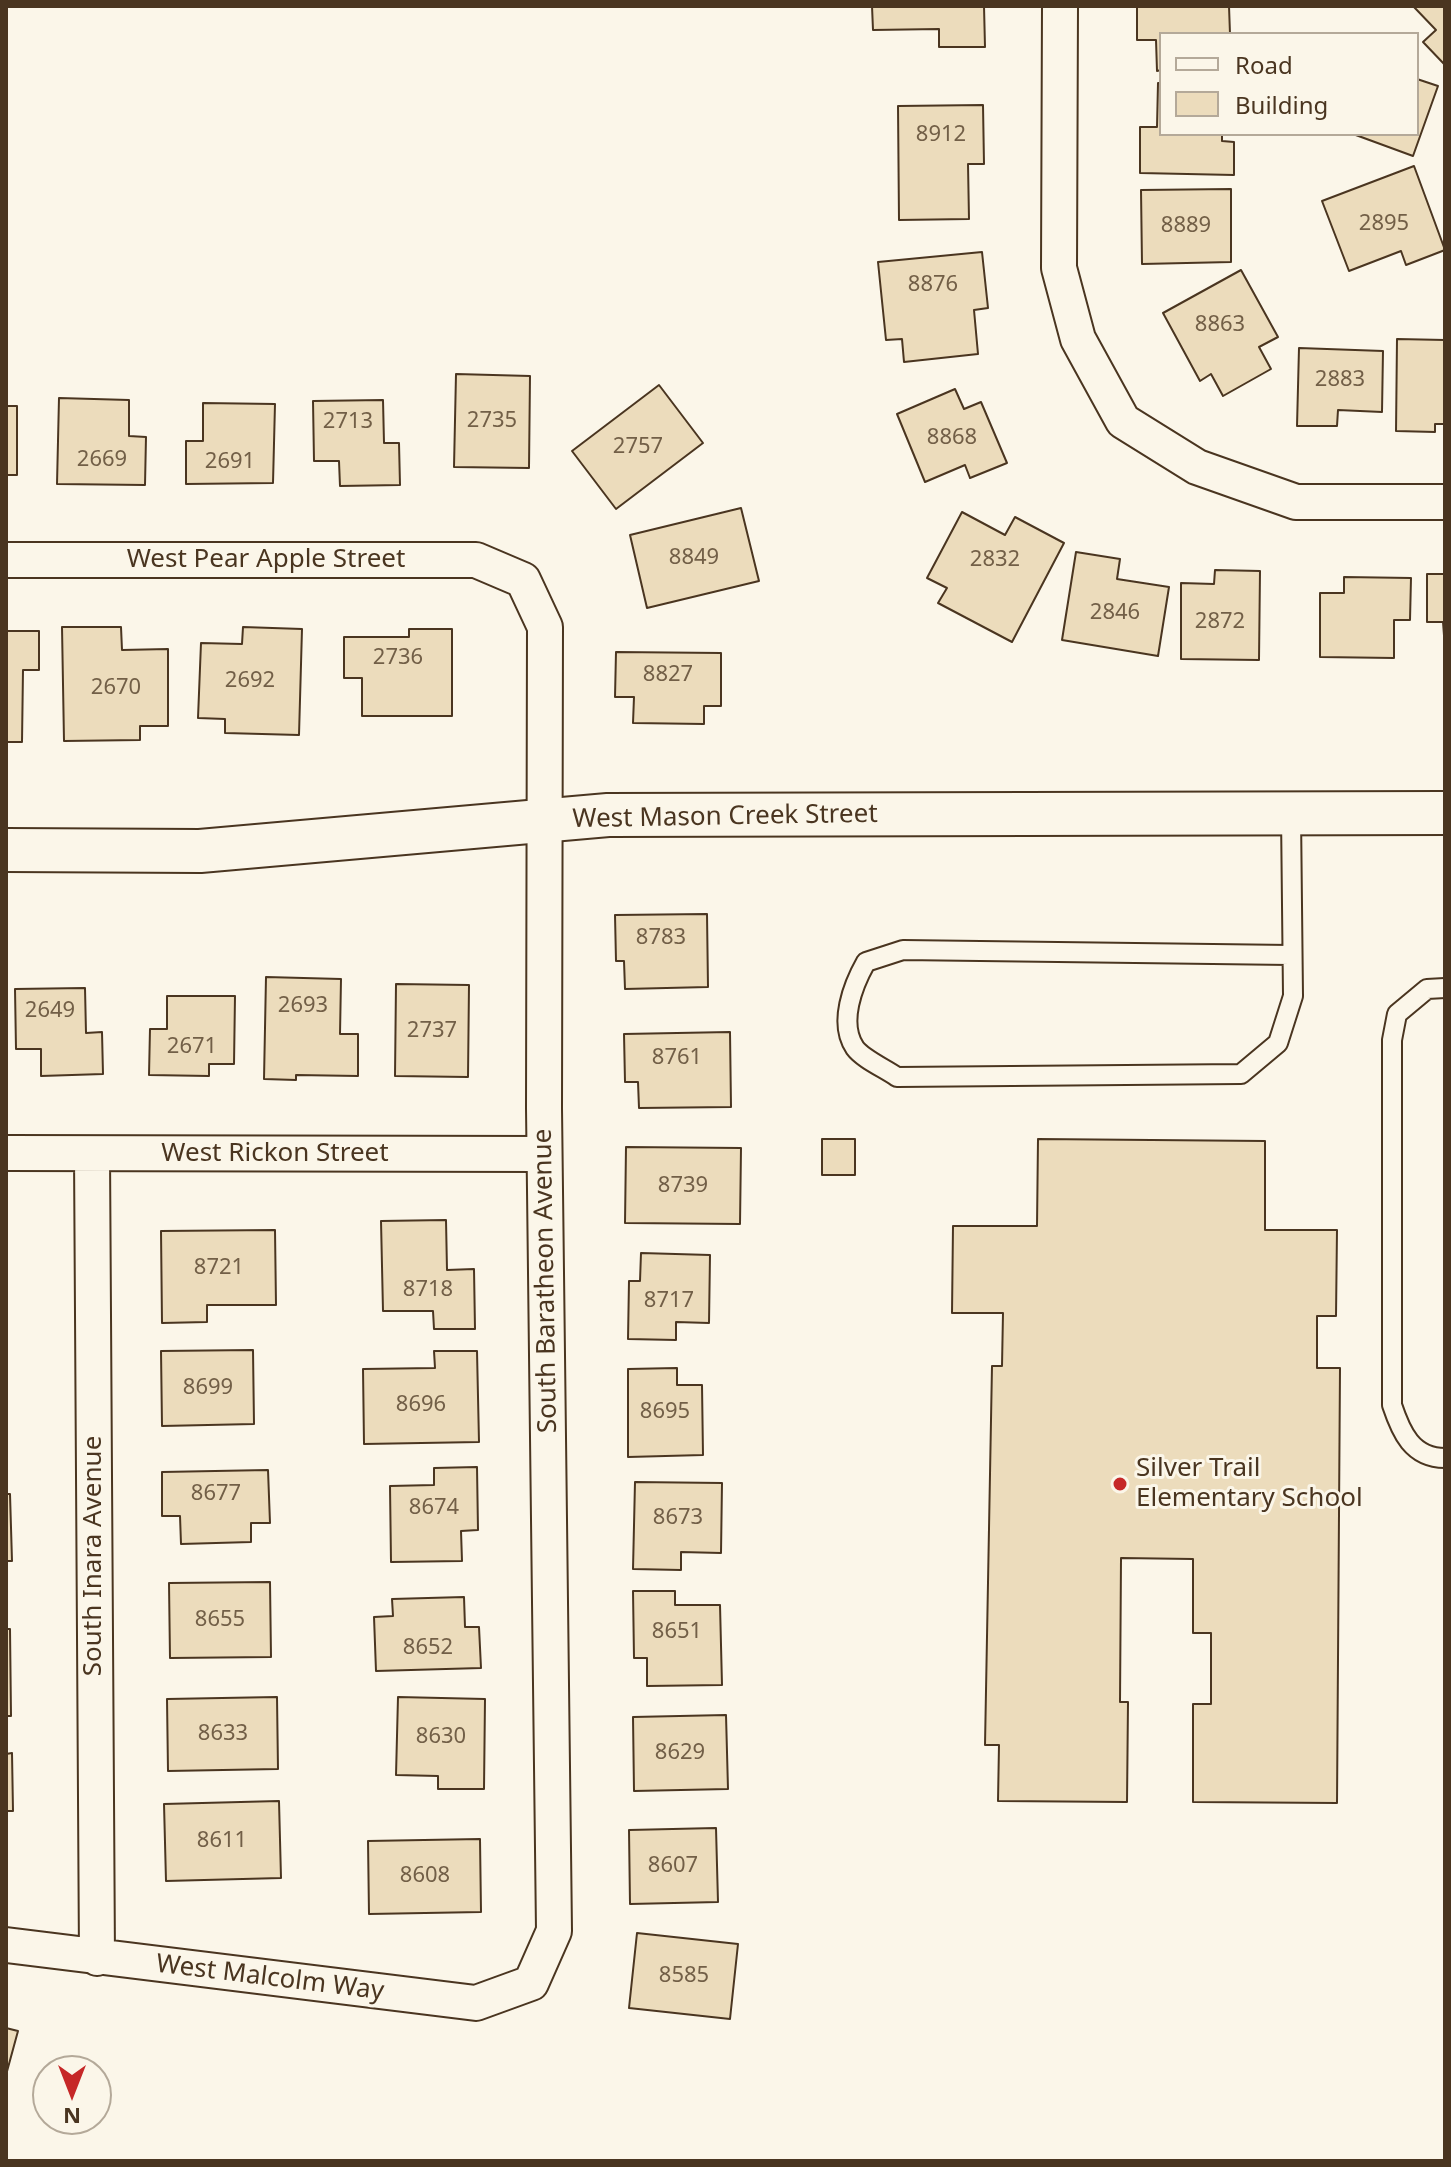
<!DOCTYPE html>
<style>
body{margin:0}
#map{position:relative;width:1451px;height:2167px;overflow:hidden;background:#fbf6e9;font-family:"Noto Sans",sans-serif}
canvas{display:block}
.frame{position:absolute;inset:0;border:8px solid #4a3520;pointer-events:none}
.legend{position:absolute;left:1159px;top:32px;width:260px;height:104px;box-sizing:border-box;background:#fbf6e9;border:2px solid #b4a999;margin:0;padding:10px 14px;list-style:none;font-size:24px;color:#4a3520}
.legend li{display:flex;align-items:center;gap:16px;height:40px}
.legend b{width:40px;border:2px solid #b4a999}
.north{position:absolute;left:32px;top:2055px;width:80px;height:80px;box-sizing:border-box;background:#fbf6e9;border:2px solid #b4a999;border-radius:50%;rotate:180deg;font-size:22px;font-weight:700;line-height:32px;text-align:center;color:#4a3520}
.north::after{content:'';display:block;margin:auto;width:28px;height:36px;background:#c62828;clip-path:polygon(50% 0,100% 100%,50% 72%,0 100%)}
</style>
<div id="map">
<canvas width="1451" height="2167"></canvas>
<div class="frame"></div>
<ul class="legend">
<li><b style="height:10px;background:#fbf6e9"></b>Road</li>
<li><b style="height:22px;background:#ecdcbc"></b>Building</li>
</ul>
<div class="north">N</div>
</div>
<script>
const g = document.querySelector('canvas').getContext('2d');
g.lineJoin = 'round';
function fillPath(path, color) { g.fillStyle = color; g.fill(path, 'evenodd'); }
function strokePath(path, color, width, dash) { g.strokeStyle = color; g.lineWidth = width; g.lineCap = dash ? 'butt' : 'round'; g.setLineDash(dash || []); g.stroke(path); }
function drawText(font, color, halo, rows, align = 'center') {
  g.font = font + ' "Noto Sans",sans-serif'; g.lineWidth = 6; g.setLineDash([]); g.textBaseline = 'middle'; g.strokeStyle = halo; g.fillStyle = color; for (const [text, x, y, turn = 0] of rows) {
    g.save(); g.translate(x, y); g.rotate((+turn || 0) * Math.PI / 180); g.textAlign = isNaN(turn) ? turn : align; if (halo) g.strokeText(text, 0, 0); g.fillText(text, 0, 0); g.restore();
  }
}
const building = new Path2D(`
 M872,6H984L985,47H939V29L873,30Z
 M1137,6H1229L1230,34H1161V70L1157,71L1156,40H1137Z
 M1413,6H1445V65L1423,42L1436,30Z
 M1417,79L1438,86L1413,156L1353,134H1417Z
 M1158,83H1161V134H1222V141L1234,142V175L1140,173V127H1157Z
 M983,105L984,164H968L969,219L899,220L898,106Z
 M1414,166L1445,250L1406,265L1401,251L1349,271L1322,201Z
 M1231,189V262L1142,264L1141,190Z
 M982,252L988,308L974,310L978,354L904,362L902,339L886,340L878,262Z
 M1241,270L1278,337L1259,347L1271,369L1223,396L1211,374L1200,381L1163,313Z
 M1397,339L1445,340V424H1435V432L1396,431Z
 M1299,348L1383,351L1382,412L1338,410L1337,426H1297Z
 M456,374L530,376L529,468L454,467Z
 M659,385L703,443L616,509L572,451Z
 M955,389L964,409L981,402L1007,463L970,478L965,465L925,482L897,414Z
 M59,398L129,400V436L146,437L145,485L57,484Z
 M383,400L384,443H399L400,485L340,486L339,461H314L313,401Z
 M203,403L275,404L273,483L186,484V441H203Z
 M6,406H17V475H6Z
 M741,508L759,581L647,608L630,535Z
 M962,512L1005,535L1015,517L1064,543L1012,642L938,603L947,588L927,578Z
 M1076,552L1120,559L1117,579L1169,587L1158,656L1062,640Z
 M1215,570L1260,571L1259,660L1181,659V583L1214,584Z
 M1427,574H1445V649L1443,622H1427Z
 M1344,577L1411,578L1410,620H1394V658L1320,657V593H1344Z
 M62,627H121L122,650L168,649V726H140V740L64,741Z
 M243,627L302,629L299,735L225,733V719L198,718L201,643L242,644Z
 M409,629H452V716H362V678H344V637H409Z
 M6,631H39V670H23L22,742H6Z
 M616,652L721,653V706H704V724L633,723L634,697H615Z
 M707,914L708,987L625,989L624,961H616L615,915Z
 M266,977L341,979L340,1034H358V1076L296,1075V1080L264,1079Z
 M396,984L469,985L468,1077L395,1076Z
 M85,988L86,1033L102,1032L103,1074L41,1076V1049H16L15,989Z
 M167,996H235L234,1064H209V1076L149,1075L150,1029H167Z
 M730,1032L731,1107L639,1108L638,1082H625L624,1034Z
 M822,1139H855V1175H822Z
 M1038,1139L1265,1141V1230H1337L1336,1316H1317V1368H1340L1337,1803L1193,1802V1704H1211V1633H1193V1559L1121,1558L1120,1702H1128L1127,1802L998,1801L999,1745H985L992,1366H1002L1003,1313H952L953,1226H1037Z
 M626,1147L741,1148L740,1224L625,1223Z
 M446,1220L447,1270L474,1269L475,1329H434L433,1311H383L381,1221Z
 M275,1230L276,1305H207V1322L162,1323L161,1231Z
 M641,1253L710,1255L709,1323L676,1322V1340L628,1339L629,1281H640Z
 M253,1350L254,1424L162,1426L161,1351Z
 M434,1351H477L479,1442L364,1444L363,1369L435,1368Z
 M677,1368V1385H702L703,1455L628,1457V1369Z
 M477,1467L478,1530L461,1531L462,1561L391,1562L390,1486L434,1485V1468Z
 M268,1470L270,1523H251V1542L181,1544L180,1516H162V1472Z
 M635,1482L722,1483L721,1553L681,1552V1570L633,1569Z
 M6,1494H10L12,1561H6Z
 M270,1582L271,1657L170,1658L169,1583Z
 M633,1591H675V1605H720L722,1685L647,1686V1658H634Z
 M464,1597L465,1627H479L481,1668L376,1671L374,1617L393,1616L392,1599Z
 M6,1629H10L11,1716H6Z
 M277,1697L278,1769L168,1771L167,1699Z
 M398,1697L485,1699L484,1789H438V1776L396,1775Z
 M726,1715L728,1789L634,1791L633,1717Z
 M12,1753L13,1811H6V1754Z
 M279,1801L281,1878L166,1881L164,1804Z
 M716,1828L718,1902L630,1904L629,1830Z
 M480,1839L481,1912L369,1914L368,1841Z
 M637,1933L738,1944L730,2019L629,2008Z
 M6,2028L18,2031L6,2075Z`);
fillPath(building, '#ecdcbc');
strokePath(building, '#4a3520', 2);
const service = new Path2D(`
 M1290,955L903,950L866,962C853,985 838,1023 855,1048C863,1059 886,1069 897,1077L1241,1074L1278,1043L1293,996L1291,814
 M1445,988L1427,989L1397,1014L1392,1040V1405C1401,1432 1412,1458 1445,1458`);
const minor = new Path2D(`
 M1060,6L1059,268L1078,339L1123,421L1197,467L1296,502H1445
 M6,560H476L523,580L545,627L544,1108L554,1931L531,1983L476,2003L6,1945
 M6,1153L544,1154
 M92,1154L97,1958`);
const tertiary = new Path2D(`
 M6,850L200,851L608,815L1445,813`);
strokePath(service, '#4a3520', 22);
strokePath(minor, '#4a3520', 38);
strokePath(tertiary, '#4a3520', 46);
strokePath(service, '#fbf6e9', 18);
strokePath(minor, '#fbf6e9', 34);
strokePath(tertiary, '#fbf6e9', 42);
for (const [x, y, r, color] of [
 [1120,1484,8,"#c62828"]
]) { const dot = new Path2D(); dot.arc(x, y, r, 0, 2 * Math.PI); g.fillStyle = color; g.fill(dot); strokePath(dot, '#fbf6e9', 3); }
drawText('22px', '#725f47', null, [
 ["8912",941,135],
 ["2895",1384,224],
 ["8889",1186,226],
 ["8876",933,285],
 ["8863",1220,325],
 ["2883",1340,380],
 ["2735",492,421],
 ["2713",348,422],
 ["8868",952,438],
 ["2757",638,447],
 ["2669",102,460],
 ["2691",230,462],
 ["8849",694,558],
 ["2832",995,560],
 ["2846",1115,613],
 ["2872",1220,622],
 ["2736",398,658],
 ["8827",668,675],
 ["2692",250,681],
 ["2670",116,688],
 ["8783",661,938],
 ["2693",303,1006],
 ["2649",50,1011],
 ["2737",432,1031],
 ["2671",192,1047],
 ["8761",677,1058],
 ["8739",683,1186],
 ["8721",219,1268],
 ["8718",428,1290],
 ["8717",669,1301],
 ["8699",208,1388],
 ["8696",421,1405],
 ["8695",665,1412],
 ["8677",216,1494],
 ["8674",434,1508],
 ["8673",678,1518],
 ["8655",220,1620],
 ["8651",677,1632],
 ["8652",428,1648],
 ["8633",223,1734],
 ["8630",441,1737],
 ["8629",680,1753],
 ["8611",222,1841],
 ["8607",673,1866],
 ["8608",425,1876],
 ["8585",684,1976]
]);
drawText('26px', '#4a3520', '#fbf6e9', [
 ["West Pear Apple Street",266,560],
 ["West Mason Creek Street",725,817,-1],
 ["West Rickon Street",275,1154],
 ["South Baratheon Avenue",546,1281,-91],
 ["South Inara Avenue",94,1556,-90],
 ["West Malcolm Way",270,1978,7]
]);
drawText('26px', '#4a3520', '#fbf6e9', [
 ["Silver Trail",1136,1469],
 ["Elementary School",1136,1499]
], 'left');
</script>
